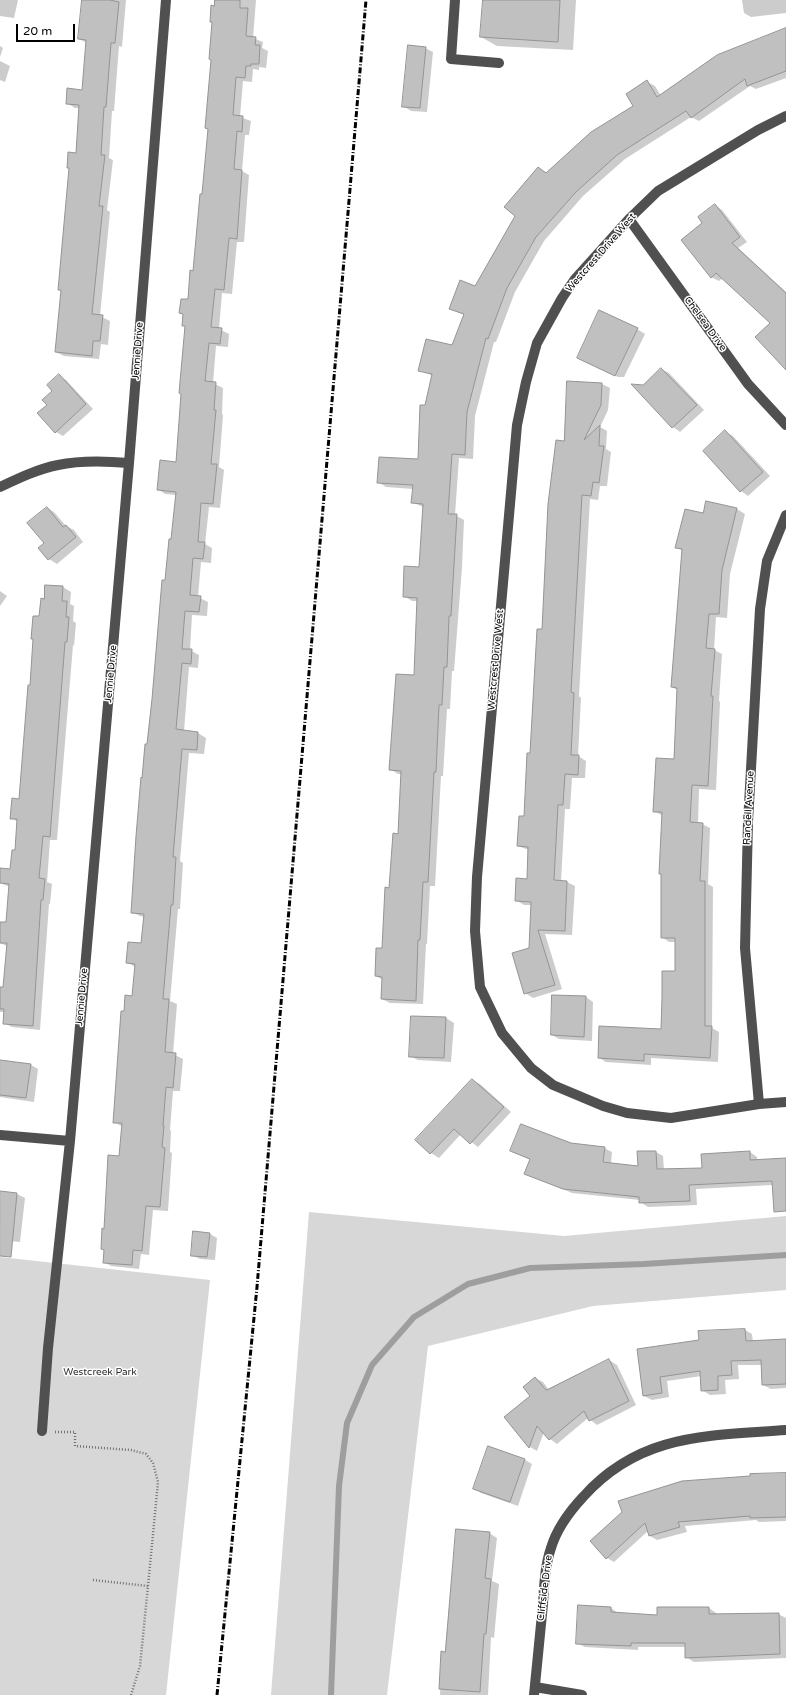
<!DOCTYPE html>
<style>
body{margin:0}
#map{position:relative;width:786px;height:1695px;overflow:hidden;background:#fff;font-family:"Varela Round",sans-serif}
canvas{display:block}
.scale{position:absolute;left:16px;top:24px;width:59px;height:18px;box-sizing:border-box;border:2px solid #000;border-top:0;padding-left:5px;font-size:12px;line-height:14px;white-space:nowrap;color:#000;-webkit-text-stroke:3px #fff;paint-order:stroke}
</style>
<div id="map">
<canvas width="786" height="1695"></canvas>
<div class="scale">20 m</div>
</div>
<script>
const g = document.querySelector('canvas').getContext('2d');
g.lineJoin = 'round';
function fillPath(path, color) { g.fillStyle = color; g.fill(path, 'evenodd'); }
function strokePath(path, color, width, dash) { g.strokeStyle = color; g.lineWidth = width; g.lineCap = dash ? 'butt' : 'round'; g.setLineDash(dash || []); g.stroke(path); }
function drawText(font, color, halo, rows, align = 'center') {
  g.font = font + ' "Varela Round",sans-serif'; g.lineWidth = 3; g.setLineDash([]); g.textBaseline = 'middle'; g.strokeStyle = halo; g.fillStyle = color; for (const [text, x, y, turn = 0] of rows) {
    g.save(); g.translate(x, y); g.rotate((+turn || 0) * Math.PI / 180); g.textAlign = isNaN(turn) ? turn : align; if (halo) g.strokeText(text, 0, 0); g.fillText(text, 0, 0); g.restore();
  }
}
fillPath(new Path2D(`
 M309,1212L564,1236L786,1216V1290L593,1306L428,1346L387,1695H271Z
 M0,1257L210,1280L166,1695H0Z`), '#d7d7d7');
fillPath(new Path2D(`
 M0,0H18L14,18L0,16Z
 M83,0H126L122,47L119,46L114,111H112L109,158L113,160L107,210L110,212L100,316L110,321L108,345L101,344L99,359L64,356L56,352L62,292L59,290L76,154L79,108H75L67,103L83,91L87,43L79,39Z
 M216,0H256L253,38L263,42L262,48L268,51L266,68L259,67V70L253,69L252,82L243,81L240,117L251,121L249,135H245L242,171L249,175L244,242H237L232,294L222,293L219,329L229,334L228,347L216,346L213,383L223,388L222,414L223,415L219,467L224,470L220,508L209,507L205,544L212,548L211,563L201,562L198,597L208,602L207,616L192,615L190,650L199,655L198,668L189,667L184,731L198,733L206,738L204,754L189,753L180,861L183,863L180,909H178L170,1001L177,1004L173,1054L183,1059L180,1091H173L170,1130L171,1131L170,1152L172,1153L168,1211L153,1210L149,1255L141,1254L139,1269L111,1266L104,1262L105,1230L120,1157L123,1127L114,1122L124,1012L133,997L135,967L127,962L142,944L144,917L140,916L132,912L166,581L172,540L177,495L165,494L158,489L176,463L186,327L183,325L184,315L180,313L188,300L194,272L203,195L209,129Z
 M484,0H576L573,50L497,46L481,37Z
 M742,0H786V13L751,17L744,13Z
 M786,30V78L756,89L750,86L699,121L691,117L625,159L583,196L544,241L515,292L496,342H494L475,416L473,459L459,458L455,515L464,520L462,567L454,671H452L450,709H447L443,776H441L435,886H430L427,944H426L423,1004L390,1003L382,999L383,980L376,976L383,949L390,889L399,835L402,774H398L390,769L415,676L418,601H412L404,596L420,568L423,507L412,502L413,489L386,487L378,482L418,460L426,406L433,376L419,370L453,346L464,315L450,309L475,287L516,216L539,168L547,173L635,106L647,82L655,86L661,96Z
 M0,46L3,48L0,57Z
 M425,48L433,52L427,112L411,111L403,106Z
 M0,61L10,66L5,82L0,80Z
 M715,205L722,210L747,242L738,248L786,292V368L772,323L723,278L719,281L711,277L704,223Z
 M637,329L645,334L624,377H618L586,362Z
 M661,369L669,373L704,410L680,432L673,427Z
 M59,376L66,380L93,409L63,436L56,432L48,405Z
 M602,384L610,388L608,410L600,427L607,431L606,449L611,452L607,486H600L598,500L590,499L579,696L581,698L578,756L586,761L585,778H572L570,809H565L561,881L567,882L575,886L572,935L545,934L562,989L533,998L525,993L530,949L532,905H524L516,900L528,880L529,850L518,846L525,817L543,630L564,442Z
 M725,432L733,436L770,476L748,496L741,491Z
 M707,502L737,509L745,514L730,574L727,618L716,617L714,650L722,654L719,701L720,702L716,790L699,789L698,823L702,824L710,828L708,884L713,887L712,1028L719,1032L718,1062L651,1058V1065L606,1062L599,1058L662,1030L676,972V942H669L662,937L663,816L654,811L674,760L678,690L672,687L683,551L676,547L703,514Z
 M47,508L54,512L66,526L74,530L83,542L57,564L49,559L40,548L45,543Z
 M46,586L63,587L71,592L70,604L74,606L73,621L76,623L74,646L73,645L57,840H50L47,882L52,884L50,904H49L40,1030L12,1027L4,1023L5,1012H0V988H4L7,946L0,943V923H6L10,887L0,883V879L11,870L16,851L18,822L11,818L20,800L31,686Z
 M0,591L7,596L0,606Z
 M586,997L593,1002L592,1041L559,1039L552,1035Z
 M446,1018L454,1023L451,1062L418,1060L410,1056Z
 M0,1061L31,1065L38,1069L34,1102L0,1097Z
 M472,1080L480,1084L511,1112L478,1147L461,1134L439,1158L431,1153L416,1140Z
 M571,1144L604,1148L612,1152L611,1164L639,1167L656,1152L663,1156L664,1170L703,1169L750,1152L757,1157V1161L786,1159V1194L773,1185L696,1189L697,1205L648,1207L640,1202V1200L572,1193L533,1177L531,1160L511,1151Z
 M0,1192L17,1194L25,1198L20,1242L0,1240Z
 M210,1234L217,1238L215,1260L200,1259L192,1255Z
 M745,1330L752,1334L753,1342L786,1340V1388L771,1389L763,1385L762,1365H738L739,1379L725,1380L726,1394L710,1395L702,1390V1376L667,1381L669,1397L652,1400L644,1396L638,1350L700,1341Z
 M609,1360L617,1365L636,1405L597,1425L588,1418L557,1444L550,1439L544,1432L537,1451L530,1447L506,1418L531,1396L535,1378L543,1382L549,1390Z
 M525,1460L532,1464L518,1506L481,1493L474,1488Z
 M786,1474V1521L759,1522L756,1520L685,1526L687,1532L657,1540L650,1536L648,1531L614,1562L607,1558L591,1541Z
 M489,1533L497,1538L492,1581L499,1584L494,1638L491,1637L488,1695H440L442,1652L446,1653Z
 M611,1608L618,1613L658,1616L709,1608L716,1613V1615L778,1614L786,1618V1658L694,1662L686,1657V1647H638V1650L585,1647L577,1643Z`), '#0003');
strokePath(new Path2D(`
 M331,1695L339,1486L347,1423L372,1365L414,1317L468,1284L530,1268L644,1264L786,1255`), '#9e9e9e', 6);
const building = new Path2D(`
 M82,0H110L119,2L115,43H111L106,107H104L101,155H105L99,206H103L92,314L103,315L100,341H93L92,356L55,352L61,290H58L69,168H67L68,152L76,153L79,105L66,104L67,88L82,90L86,40L78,39Z
 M215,0H240V8H248L246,36L256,37L255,45H260L259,64H251V66H246L245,78L236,77L233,115L243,116L242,132L237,131L234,169L242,170L237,239L229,238L224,290L215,289L211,327L222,328L220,344L209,343L205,381L216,382L214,410H216L211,464H217L213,504L201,503L198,542H205L203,559L193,558L190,595L201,596L199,612L185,611L182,649H192L191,664L182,663L176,729L198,732L197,750L182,749L173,857H176L173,905H171L163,999H169L165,1052L176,1053L173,1088L166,1087L163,1126H164L162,1147L165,1148L160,1207L146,1206L142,1251L133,1250L132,1265L103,1263L104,1250L101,1249L102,1228L104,1229L108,1155L119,1156L122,1123H113L121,1011H124L125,995L132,996L135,964L126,963L128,942L141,943L144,914L131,913L136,836L141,777L142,778L145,744H147L152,699L162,580H165L169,539H171L176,492L157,490L160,460L176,462L181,394L179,393L185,326H182L183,314L179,313L181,299H188L190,270L193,271L200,194H202L208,129L205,128L211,60L209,59L212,22H210L211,5L214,6Z
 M483,0H560L558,42L480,37Z
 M786,28V71L747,86L745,79L691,118L686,111L617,155L576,192L536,237L507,288L488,339L486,338L467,412L465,455L452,454L448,514H457L451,616H449L447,667H444L442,705H439L436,772H434L428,882H423L420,940H418L416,1001L381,999L382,977L375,976L376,948H382L385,887L389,888L393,833L398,834L401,771L389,770L396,674L414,675L417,598L403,597L404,566L419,567L423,504L411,503L413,485L377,483L379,457L418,459L420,405H425L432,374L418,371L426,339L452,345L464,314L449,309L460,280L475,286L515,216L504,207L538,167L546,173L591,132L633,106L626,94L647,80L657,97L717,55Z
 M408,45L426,47L420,108L402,107Z
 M715,204L740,237L732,243L786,293V370L755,337L770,323L716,273L711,278L681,240L702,223L698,217Z
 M599,310L638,328L615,376L577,358Z
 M661,368L697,405L672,428L631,384L643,385Z
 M59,374L86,404L55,433L37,413L47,405L42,400L52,391L47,385Z
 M567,381L602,383L601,405L584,440L600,425L599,446H604L599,483L593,482L591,496L582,495L571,692L574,693L571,755H579L578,775L565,774L563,805H558L554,880L567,881L565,931L538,930L555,985L524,994L512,953L529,948L531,902L515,901L516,878L527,879L528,847L517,846L519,816H524L527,753H530L537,629H542L548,504L556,440L564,441Z
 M725,430L763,472L740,492L703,451Z
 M706,501L737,508L722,570L719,614H709L706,648L715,649L711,696H713L708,786L692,785L690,822L703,823L700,881H705V1026H712L710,1058L644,1054V1061L598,1058L599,1026L661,1029L662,997V971H675V938H661V874H659L662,812H653L656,758L674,759L677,688L671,687L682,549L675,548L685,509L703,513Z
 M47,507L63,527L66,525L76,537L48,560L38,548L44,543L27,523Z
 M45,585L63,586L62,601H67L66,617H69L67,642H65L50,837L43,836L39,878L45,879L43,900H41L33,1026L3,1024L4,1009H0V987H3L7,943H0V922H6L9,884L0,883V868L10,869L12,850H15L17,819H10L12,798L19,799L28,685H30L33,639H31L33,616H39L41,598L44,599Z
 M552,995L586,996L584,1037L551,1035Z
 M411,1016L446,1017L444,1058L409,1057Z
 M0,1060L31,1064L26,1098L0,1095Z
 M472,1079L504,1107L470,1144L454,1129L430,1154L415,1140Z
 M521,1124L571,1143L605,1147L603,1162L638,1166L637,1151H656L657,1169L702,1168L701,1154L750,1151V1160L786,1158V1211L774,1212L772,1181L689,1185L690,1201L639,1203V1197L563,1189L524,1174L530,1159L510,1151Z
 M0,1191L17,1193L11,1257L0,1256Z
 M193,1231L210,1233L207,1257L191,1256Z
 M745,1329L746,1341L786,1339V1384L762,1385L761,1360L731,1361L732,1375L718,1376V1390L701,1391L700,1371L660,1377L662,1393L643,1396L637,1349L699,1340L698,1331Z
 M609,1359L629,1401L589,1421L584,1411L549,1440L537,1426L529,1448L504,1417L530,1396L523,1387L535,1377L546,1390Z
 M488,1446L525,1459L510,1502L473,1489Z
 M786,1473V1517L750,1518V1516L678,1522L680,1527L649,1536L645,1523L606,1559L590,1541L622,1512L618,1501L682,1481L750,1476V1474Z
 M456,1529L490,1532L485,1578L491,1579L486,1634H484L480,1692L439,1689L441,1651L445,1652Z
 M578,1605L611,1607V1612L657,1615V1607H709V1614L779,1613L780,1654L685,1658V1643H631V1646L576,1644Z`);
fillPath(building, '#c0c0c0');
strokePath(building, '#949494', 1);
strokePath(new Path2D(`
 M55,1432H75V1446L131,1450L146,1454L153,1463L158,1482L148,1586L140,1666L131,1695
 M93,1580L148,1586`), '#727272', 2.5, [1, 2]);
strokePath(new Path2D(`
 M455,0L451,59L499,63
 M786,116L758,130L658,191L629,219L575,279L562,298L537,343L526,382L517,425L477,877L475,931L480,987L502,1033L531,1068L553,1085L603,1106L627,1113L671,1118L759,1104L786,1102
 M629,219L748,384L786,425
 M0,487C19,478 38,469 58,465C81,460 106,461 129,463
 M759,1104L745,948L748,822L760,609L767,561L786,515
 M0,1135L70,1141
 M42,1431L48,1348L70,1141L129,463L166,0
 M535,1687L582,1695
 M534,1695C537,1665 540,1635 543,1604C544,1586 545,1565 551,1548C557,1528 569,1512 583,1497C640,1433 708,1436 786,1430`), '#505050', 10);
strokePath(new Path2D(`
 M217,1695L257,1287L366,0`), '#000', 3, [6, 2, 1, 2]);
drawText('10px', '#000', '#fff', [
 ["Westcrest Drive West",601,253,-49],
 ["Chelsea Drive",705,324,54],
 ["Jennie Drive",138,351,-86],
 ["Westcrest Drive West",496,660,-85],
 ["Jennie Drive",111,674,-85],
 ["Randell Avenue",749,808,-87],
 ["Jennie Drive",82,997,-85],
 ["Cliffside Drive",545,1588,-83]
]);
drawText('10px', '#2e2e2e', '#fff', [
 ["Westcreek Park",100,1372]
]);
</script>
